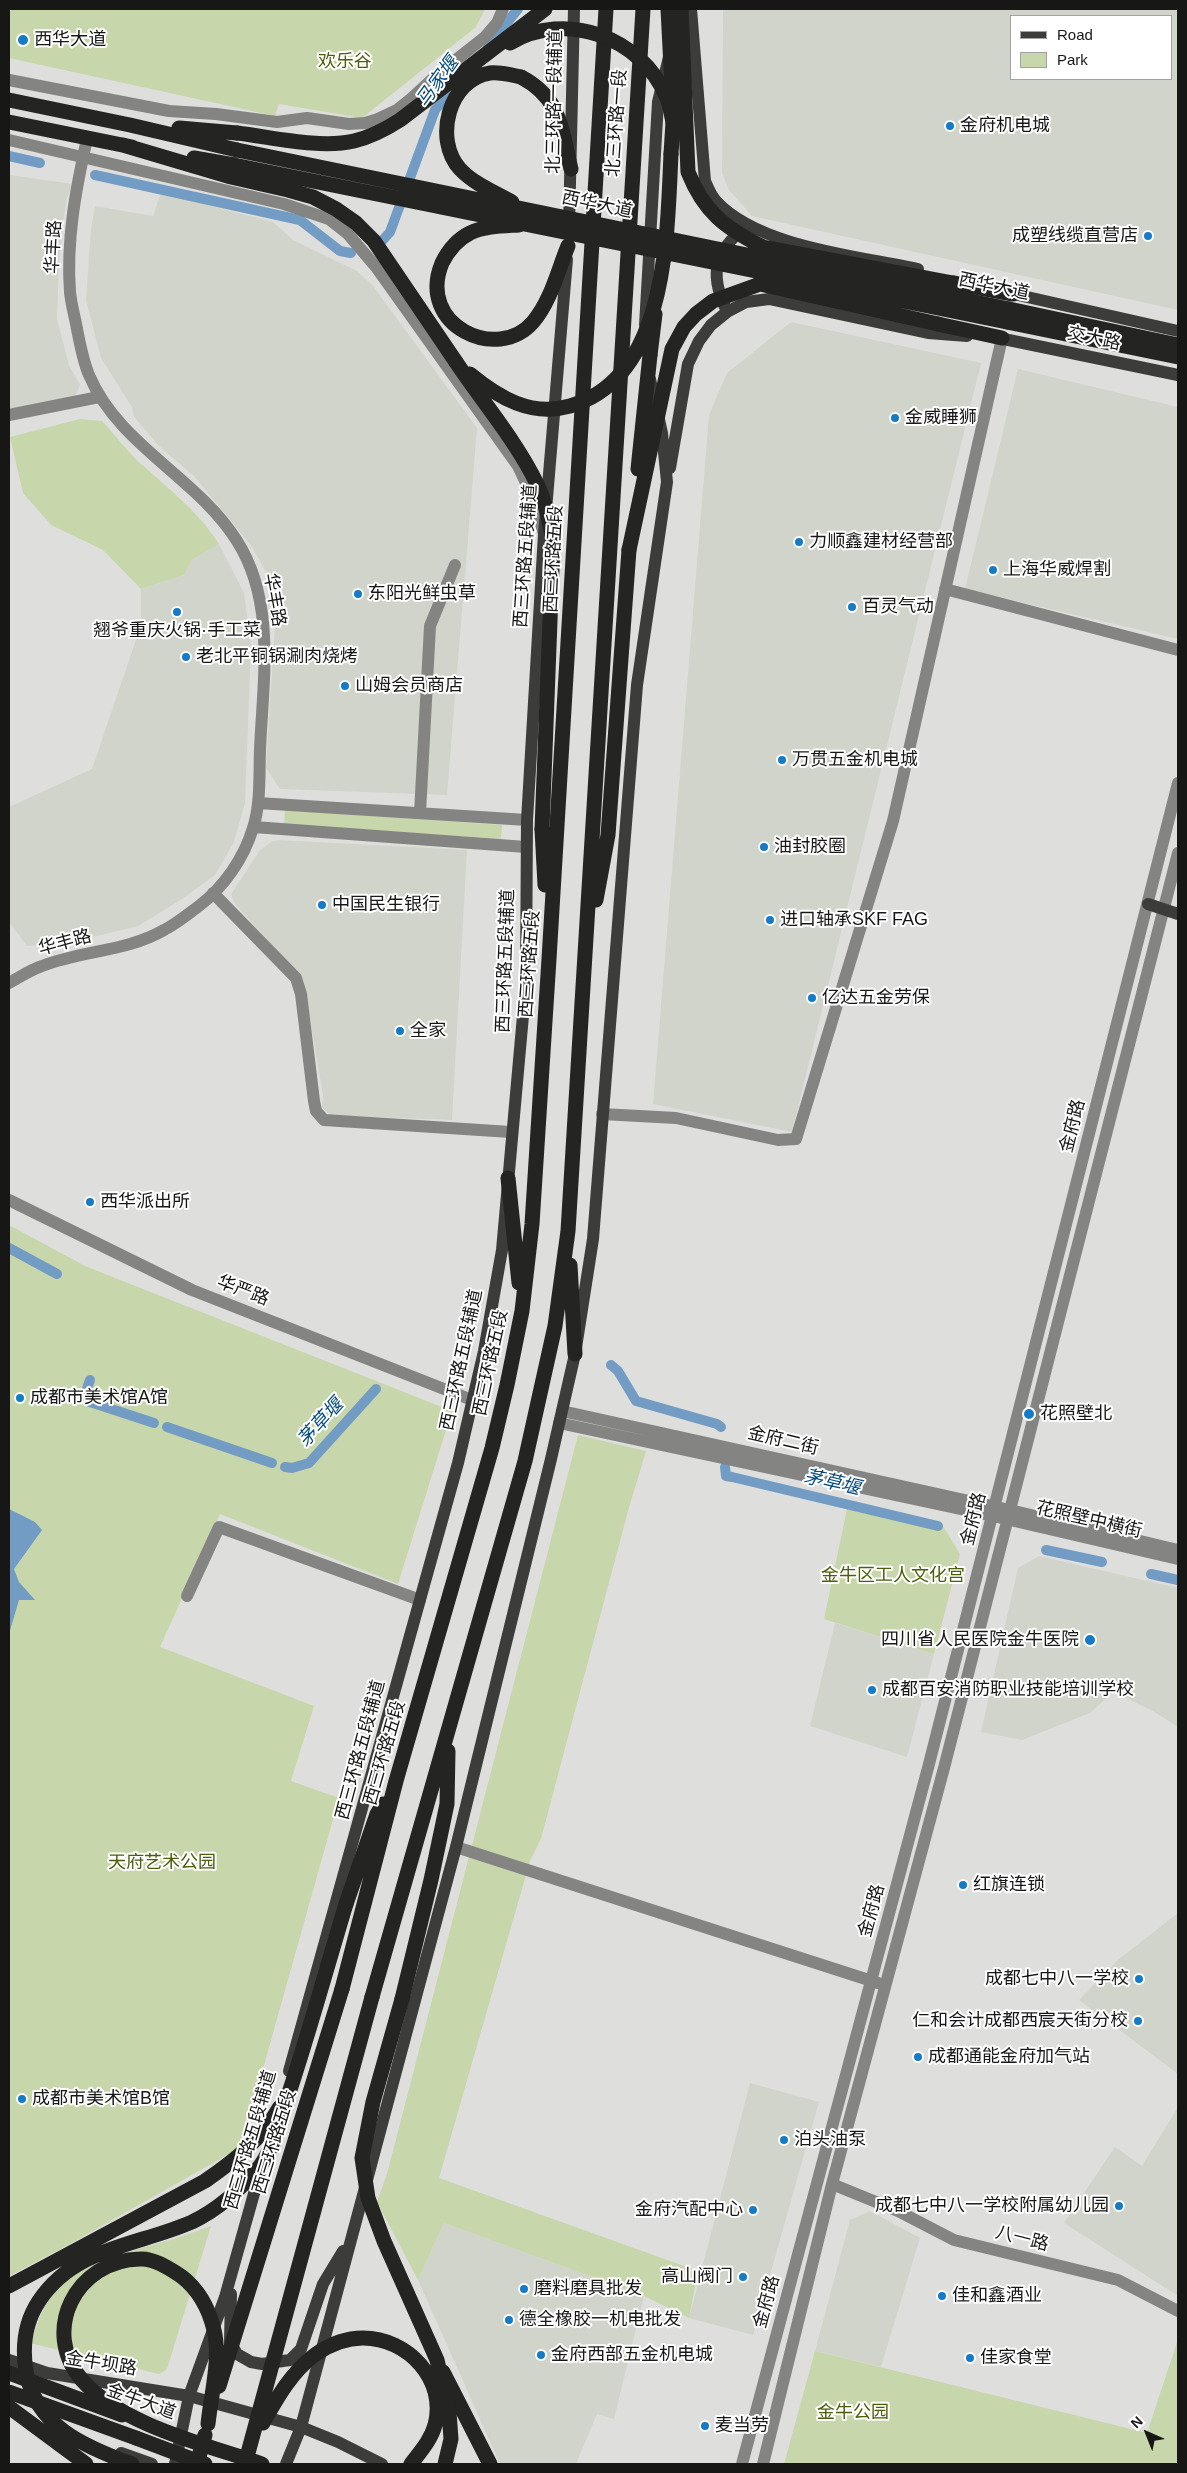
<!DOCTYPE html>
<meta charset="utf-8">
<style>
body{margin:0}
#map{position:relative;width:1187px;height:2473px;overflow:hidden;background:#dedfdc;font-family:Arial,sans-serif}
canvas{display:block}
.frame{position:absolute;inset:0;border:10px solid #171716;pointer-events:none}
.legend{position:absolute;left:1010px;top:15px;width:162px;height:65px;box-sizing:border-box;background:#fff;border:1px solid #a2a2a2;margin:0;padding:6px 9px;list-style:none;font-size:15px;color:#171716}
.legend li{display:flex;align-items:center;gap:10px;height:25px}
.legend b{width:25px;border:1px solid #a2a2a2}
.north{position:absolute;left:1122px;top:2408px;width:50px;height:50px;-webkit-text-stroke:4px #fff;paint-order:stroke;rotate:316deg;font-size:14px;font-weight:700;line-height:20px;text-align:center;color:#171716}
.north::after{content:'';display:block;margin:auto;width:18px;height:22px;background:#171716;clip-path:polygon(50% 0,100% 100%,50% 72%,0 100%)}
</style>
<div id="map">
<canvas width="1187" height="2473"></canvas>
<div class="frame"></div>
<ul class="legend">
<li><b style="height:6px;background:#3c3d3b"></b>Road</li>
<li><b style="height:14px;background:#c8d6ab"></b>Park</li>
</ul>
<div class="north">N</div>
</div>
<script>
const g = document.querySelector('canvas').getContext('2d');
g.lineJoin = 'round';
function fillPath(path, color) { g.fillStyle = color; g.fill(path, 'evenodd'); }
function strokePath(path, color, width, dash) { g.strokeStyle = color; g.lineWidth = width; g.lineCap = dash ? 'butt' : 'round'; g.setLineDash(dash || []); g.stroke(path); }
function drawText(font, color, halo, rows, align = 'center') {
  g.font = font + ' Arial,"Noto Sans SC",sans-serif'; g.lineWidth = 4; g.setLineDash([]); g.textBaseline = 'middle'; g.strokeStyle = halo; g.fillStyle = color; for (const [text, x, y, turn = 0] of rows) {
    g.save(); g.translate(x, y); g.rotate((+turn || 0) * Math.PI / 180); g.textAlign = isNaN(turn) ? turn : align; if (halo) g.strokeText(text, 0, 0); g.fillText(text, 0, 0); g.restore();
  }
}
fillPath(new Path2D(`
 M723,9H1178V310L752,216L729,190L722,173ZM1011,16H1171V79H1011Z
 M9,175L73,184L67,198L63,221L59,263L57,319L69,365L80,385L74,399L9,410Z
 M161,193L273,222L293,240L357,271L373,286L477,428L447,795L280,789L266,768L276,609L272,583L252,547L194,476L159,446L134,417L132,407L101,358L86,300L91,229L95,206L153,216Z
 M791,322L981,363L792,1132L653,1104L709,415L727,373Z
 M1018,369L1178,407V639L965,589Z
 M219,544L244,593L251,646L245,803L234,842L215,875L182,899L138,926L68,943L27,946L9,922V807L92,769L141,625V589L184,575L192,560Z
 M279,840L467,850L452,1120L330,1115L322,1107L323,1095L303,979L235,904L231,894L260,850L271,842Z
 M1039,1556L1178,1588V1727L1153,1711L1113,1692L1090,1713L1022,1740L981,1732L1018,1568Z
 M835,1623L934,1654L907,1757L810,1726Z
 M1178,1913V2074L1079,2000L1119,1959Z
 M750,2083L819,2102L753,2335L689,2318Z
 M1178,2107V2296L1064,2223L1115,2147L1142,2166Z
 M870,2211L920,2238L881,2367L815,2351L850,2220Z
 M444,2223L644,2296L614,2419L597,2414L576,2464H500L418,2280Z`), '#d1d4ca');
fillPath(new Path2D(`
 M9,9H485L476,27L362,118L279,104L275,116L9,58Z
 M80,419L102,421C115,435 127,451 141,464C170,490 198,511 219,544L192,560L184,575L141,589L103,550L51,525L23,493L10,437Z
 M285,810L502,825L501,839L284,824Z
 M9,1225L85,1266L452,1411L398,1584L220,1514L160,1647L314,1706L291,1781L339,1798L241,2147L70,2244L9,2276Z
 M578,1435L646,1451L628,1511L541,1839L530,1861L439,2178L698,2271L689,2318L644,2296L444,2223L418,2280L377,2202L387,2174Z
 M847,1509L940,1521L960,1554L934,1654L824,1619Z
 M211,2226L167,2369L159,2374L30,2343C36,2329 40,2313 49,2300C71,2265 119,2255 156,2244C175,2239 193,2232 211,2226Z
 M1178,2339V2464H784L815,2351L1147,2433Z`), '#c8d6ab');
fillPath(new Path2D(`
 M9,1509L35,1522L42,1530L14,1569L19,1582L35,1600H19L9,1634Z`), '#729cc4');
strokePath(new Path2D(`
 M488,46L518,9
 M9,156L40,163
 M95,175L300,220L340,251L351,253
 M382,241L390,232L435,110L460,80
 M9,1248L57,1274
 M611,1365L618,1371L636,1401L717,1424L721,1427
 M90,1380C87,1388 84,1395 90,1402L154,1423
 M167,1427L272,1463
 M285,1467L292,1468L309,1463L376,1389
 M725,1467L726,1476L732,1477L938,1526
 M1046,1550L1102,1562
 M1151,1574L1178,1580`), '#729cc4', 10);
strokePath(new Path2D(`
 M9,80L169,111L216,114L277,122L307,118L349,124L365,123L378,119L397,110L412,98L438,74L485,37L497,23L503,9
 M9,140L284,204L329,219L348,234L376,267L518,466L534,500L544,534
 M9,415L99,397
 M945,589L1178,650
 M258,803L527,820
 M420,813L430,626L455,565
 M254,827L526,847
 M213,893L296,978L301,994L314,1101L316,1111L324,1120L511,1132
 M9,983C20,977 30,970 42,966C82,950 126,952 164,930C176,924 188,914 199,906C224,887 244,858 253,828C261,803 259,774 260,749C263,680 276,602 237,541C197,477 119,446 89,375C83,361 80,344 77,329C75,317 71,304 70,292C66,241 76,188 87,139
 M602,1114L676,1118L778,1140L796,1139L893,821L1002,338
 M9,1200L192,1290L472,1400
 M562,1411L1010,1510L1178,1550
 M559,1423L993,1516L1178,1559
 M187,1596L219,1527L420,1600
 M456,1847L878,1983
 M832,2184L898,2211L954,2240L1118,2280L1178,2311
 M742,2464L929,1764L1178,783
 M763,2464L832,2184L944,1768L1178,853`), '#848483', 12);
strokePath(new Path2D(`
 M691,9L705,181C708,188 711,196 716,201C758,247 858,256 918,269
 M569,226L574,9
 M1005,292L1178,331
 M725,307C709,272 716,251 745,227
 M645,325L658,102L669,57
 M994,337L1178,375
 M670,468L688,364L699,341L711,325L727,312L746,302L769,299L928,333L967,336
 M1148,904L1178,914
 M289,2071L458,1463L484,1351L502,1250L526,982L527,820L544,534L567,259
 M231,2294L230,2342L237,2354L251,2362L262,2364L290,2360L301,2349L323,2284L343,2251
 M9,2360L47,2373L189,2396L301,2427L338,2442L382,2464
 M121,2453L152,2464
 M175,2464L189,2396L225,2297L262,2165
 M286,2464L301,2427L456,1847L551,1459L575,1354L593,1239L637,685L667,482L662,433L650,379`), '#3c3d3b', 12);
strokePath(new Path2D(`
 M521,77C561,98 561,128 571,169
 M9,100L130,125L237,150
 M9,122L132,147
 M179,128L237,133
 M123,145L231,177L288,190L313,197L336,209L356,223L374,241L456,362
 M671,154L673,122
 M194,158L234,165
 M519,225C503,226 485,226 470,233C458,239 448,251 442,263C416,326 498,363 533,322C551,301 558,270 568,246
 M953,283L1013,294
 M1009,309L1178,345
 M1007,322L1178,357
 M938,324L1002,338
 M650,355L655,314
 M542,829L545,885
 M596,900L608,835L629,550
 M508,1178L519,1283
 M570,1265L575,1354
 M346,1904L377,1814L383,1804
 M342,1989L396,1781L492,1448L507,1385L522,1311L532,1224L549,959L606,9
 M372,1997L525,1461L555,1326L568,1231L643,9
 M402,1999L431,1880L447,1804L448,1751
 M443,2372L490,2464
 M9,2373L122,2415
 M9,2392L136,2438`), '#242523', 15);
strokePath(new Path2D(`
 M668,9L673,106
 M681,9L688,172C704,212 725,228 763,247L953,283
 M510,43C565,10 641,37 666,96C670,104 671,114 673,122
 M237,133C272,137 320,149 354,141C371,137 386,129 400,120L545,9
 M237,150L1009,309
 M234,165L1007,322
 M512,202C494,192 474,184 460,169C433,139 449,79 490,73C501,72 511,75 521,77
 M456,362C482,401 517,442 537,484C546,503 550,523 553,543L542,829
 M470,374C499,398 531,417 570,406C668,378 667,236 671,154
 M638,469L650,355
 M629,550L672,349L684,327L696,314L713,301L760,284L938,324
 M402,1999L373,2102L362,2158L368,2198L384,2241L437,2360L449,2412L451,2439L445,2464
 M9,2286L205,2181C234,2161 262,2139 279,2108
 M219,2386L342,1989
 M9,2407L86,2464
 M263,2423C277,2398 292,2371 316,2354C329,2345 346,2338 363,2338C408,2338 447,2380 435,2425C431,2440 420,2452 411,2464
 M208,2424C211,2394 221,2359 214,2330C209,2309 198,2289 181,2276C170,2269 154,2258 140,2259C76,2260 40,2331 82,2380C121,2425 207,2445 262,2464
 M136,2438L205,2464
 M132,2464C85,2447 35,2426 26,2371C22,2346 25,2322 39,2301C75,2247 137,2246 192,2222C219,2209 241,2189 260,2166C273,2149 279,2123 286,2102C308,2037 326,1970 346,1904
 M197,2464L205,2435
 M245,2464L372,1997`), '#242523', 15);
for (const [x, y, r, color] of [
 [23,40,6,"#167bc6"],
 [950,126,5,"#167bc6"],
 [1148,236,5,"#167bc6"],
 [895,418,5,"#167bc6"],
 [799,542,5,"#167bc6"],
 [993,570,5,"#167bc6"],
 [358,594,5,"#167bc6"],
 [852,607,5,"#167bc6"],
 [177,612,5,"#167bc6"],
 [186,657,5,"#167bc6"],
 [345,686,5,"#167bc6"],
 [782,760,5,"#167bc6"],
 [764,847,5,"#167bc6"],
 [322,905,5,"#167bc6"],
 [770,920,5,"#167bc6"],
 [812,998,5,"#167bc6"],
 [400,1031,5,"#167bc6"],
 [90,1202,5,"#167bc6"],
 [20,1398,5,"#167bc6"],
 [1029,1414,6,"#167bc6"],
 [1090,1640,6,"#167bc6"],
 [872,1690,5,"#167bc6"],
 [963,1885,5,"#167bc6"],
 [1139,1979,5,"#167bc6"],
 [1138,2021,5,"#167bc6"],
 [918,2057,5,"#167bc6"],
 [22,2099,5,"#167bc6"],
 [784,2140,5,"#167bc6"],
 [1119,2206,5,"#167bc6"],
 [753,2210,5,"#167bc6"],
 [743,2277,5,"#167bc6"],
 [524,2289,5,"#167bc6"],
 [942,2296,5,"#167bc6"],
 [509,2320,5,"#167bc6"],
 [541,2355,5,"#167bc6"],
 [970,2358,5,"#167bc6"],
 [705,2426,5,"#167bc6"]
]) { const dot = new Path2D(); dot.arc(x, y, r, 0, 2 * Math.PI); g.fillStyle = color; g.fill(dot); strokePath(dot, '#fff', 2); }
drawText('18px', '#171716', '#fff', [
 ["西华大道",34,40],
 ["金府机电城",960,126],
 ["成塑线缆直营店",1138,236,"right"],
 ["金威睡狮",905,418],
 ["力顺鑫建材经营部",809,542],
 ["上海华威焊割",1003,570],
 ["东阳光鲜虫草",368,594],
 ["百灵气动",862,607],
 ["翘爷重庆火锅·手工菜",177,631,"center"],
 ["老北平铜锅涮肉烧烤",196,657],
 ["山姆会员商店",355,686],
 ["万贯五金机电城",792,760],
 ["油封胶圈",774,847],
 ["中国民生银行",332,905],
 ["进口轴承SKF FAG",780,920],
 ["亿达五金劳保",822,998],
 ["全家",410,1031],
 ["西华派出所",100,1202],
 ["成都市美术馆A馆",30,1398],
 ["花照壁北",1040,1414],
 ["四川省人民医院金牛医院",1079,1640,"right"],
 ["成都百安消防职业技能培训学校",882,1690],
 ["红旗连锁",973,1885],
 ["成都七中八一学校",1129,1979,"right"],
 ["仁和会计成都西宸天街分校",1128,2021,"right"],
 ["成都通能金府加气站",928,2057],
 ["成都市美术馆B馆",32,2099],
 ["泊头油泵",794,2140],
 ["成都七中八一学校附属幼儿园",1109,2206,"right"],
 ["金府汽配中心",743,2210,"right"],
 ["高山阀门",733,2277,"right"],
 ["磨料磨具批发",534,2289],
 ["佳和鑫酒业",952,2296],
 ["德全橡胶一机电批发",519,2320],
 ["金府西部五金机电城",551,2355],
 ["佳家食堂",980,2358],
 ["麦当劳",715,2426]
], 'left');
drawText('18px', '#4b5f0b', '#fff', [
 ["欢乐谷",345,62],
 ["金牛区工人文化宫",893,1576],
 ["天府艺术公园",162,1863],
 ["金牛公园",853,2413]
]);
drawText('18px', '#171716', '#fff', [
 ["北三环路一段辅道",555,102,-89],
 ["北三环路一段",617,123,-86],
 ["西华大道",597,205,12],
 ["华丰路",54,247,-87],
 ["西华大道",994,287,12],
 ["交大路",1094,339,12],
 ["西三环路五段辅道",526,556,-86],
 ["西三环路五段",554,559,-87],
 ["华丰路",274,600,80],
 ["华丰路",65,943,-15],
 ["西三环路五段辅道",506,961,-88],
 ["西三环路五段",530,964,-86],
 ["金府路",1073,1126,-76],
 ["华严路",243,1291,21],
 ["西三环路五段辅道",462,1360,-78],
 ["西三环路五段",491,1363,-78],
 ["金府二街",783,1441,13],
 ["金府路",974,1519,-76],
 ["花照壁中横街",1089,1520,13],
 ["西三环路五段辅道",361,1750,-75],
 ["西三环路五段",385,1753,-74],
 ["金府路",872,1911,-75],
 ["西三环路五段辅道",251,2140,-74],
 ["西三环路五段",275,2142,-73],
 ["八一路",1022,2239,14],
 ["金府路",767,2302,-75],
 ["金牛坝路",101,2364,9],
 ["金牛大道",141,2402,20]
]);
drawText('italic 19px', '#064d80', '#fff', [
 ["马家堰",438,82,-54],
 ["茅草堰",321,1423,-48],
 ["茅草堰",832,1483,13]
]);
</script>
